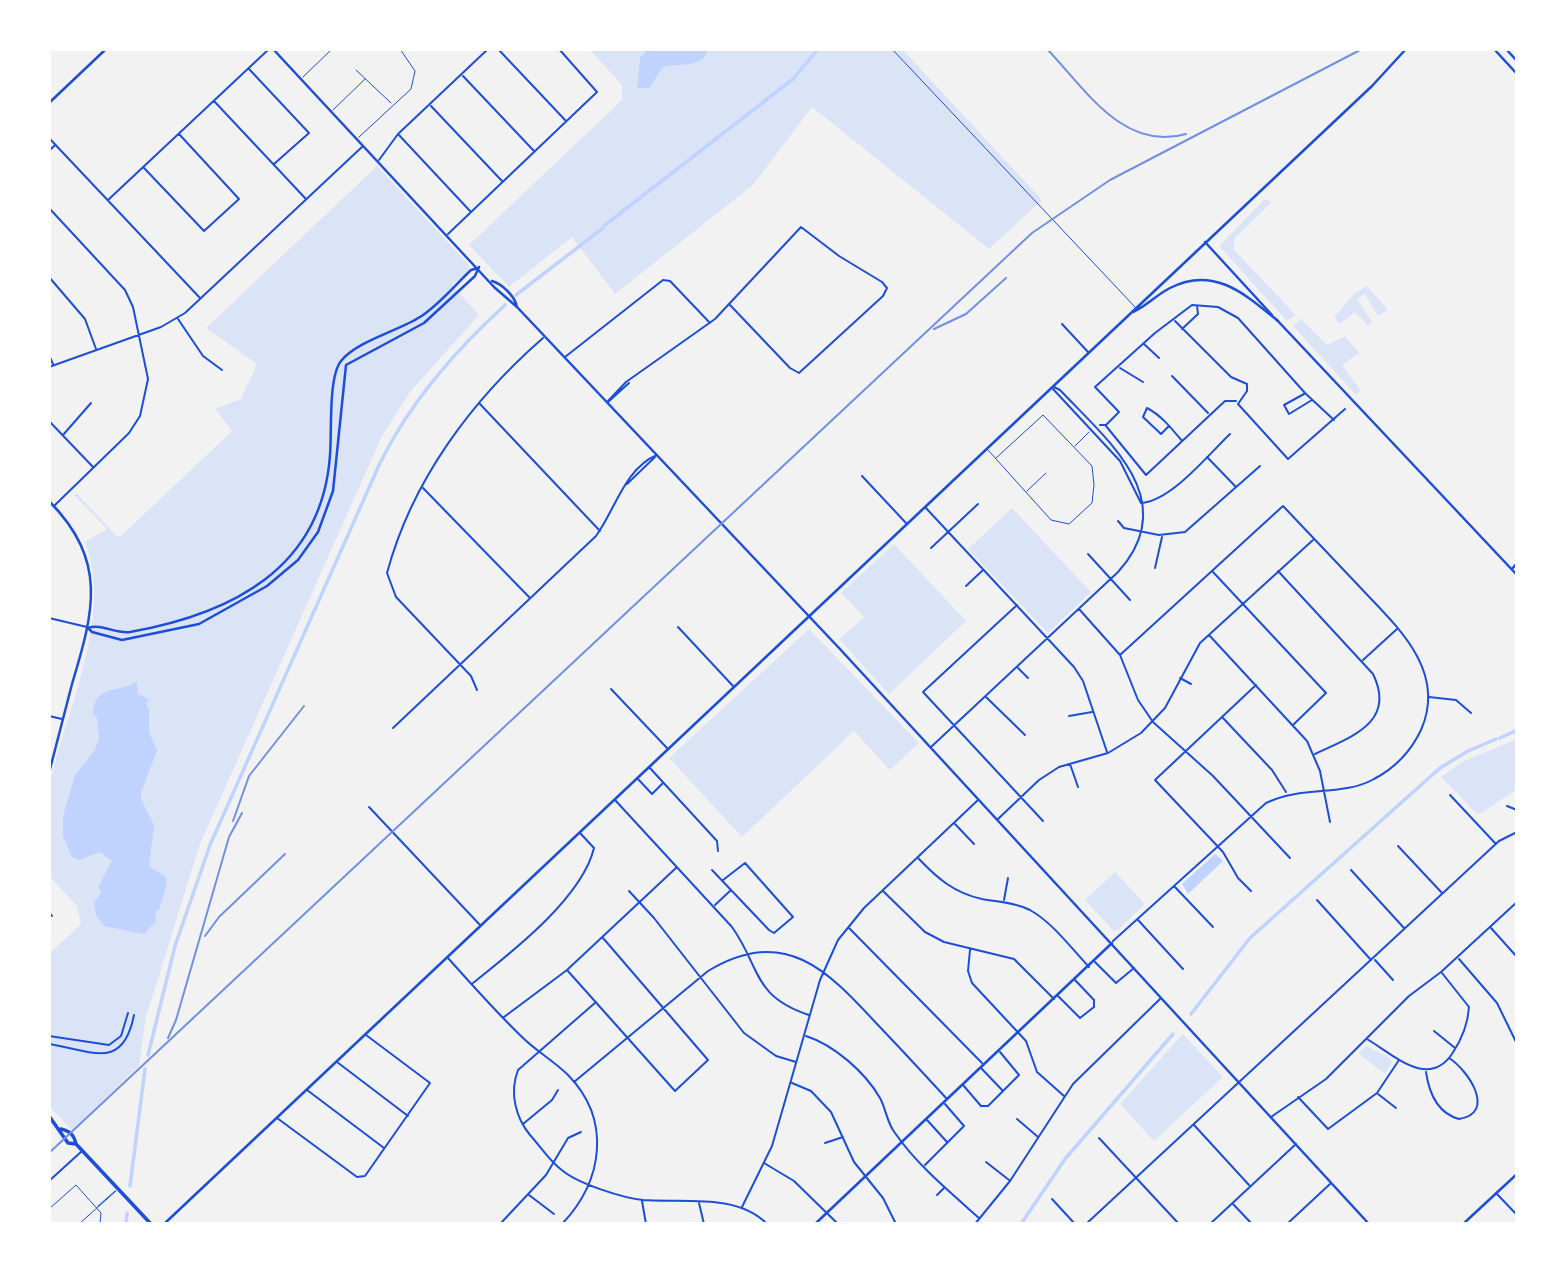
<!DOCTYPE html>
<style>
body{margin:0}
#map{position:relative;width:1566px;height:1273px;overflow:hidden;background:#f2f2f2;font-family:"Nunito Sans",sans-serif}
canvas{display:block}
.frame{position:absolute;inset:0;border:51px solid #fff;pointer-events:none}
</style>
<div id="map">
<canvas width="1566" height="1273"></canvas>
<div class="frame"></div>
</div>
<script>
const g = document.querySelector('canvas').getContext('2d');
g.lineJoin = 'round';
function fillPath(path, color) { g.fillStyle = color; g.fill(path, 'evenodd'); }
function strokePath(path, color, width, dash) { g.strokeStyle = color; g.lineWidth = width; g.lineCap = dash ? 'butt' : 'round'; g.setLineDash(dash || []); g.stroke(path); }
fillPath(new Path2D(`
 M589,49H902L1042,200L989,249L812,107L753,185L615,294L572,237L509,287L469,245L622,100V85Z
 M377,166L469,265L470,269L452,285L479,315L410,392L382,436L200,844L146,1017L139,1066L72,1130L49,1106V954L81,924L77,906L49,876C49,847 44,812 50,784C66,710 114,615 85,542L107,529L74,495L76,493L117,536H121L232,431L215,409L241,399L257,364L206,328Z
 M1265,199L1272,202L1235,238L1233,249L1296,315L1287,321L1219,246Z
 M1367,286L1388,310L1378,316L1365,294L1357,299L1372,322L1368,326L1355,312L1340,324L1334,317L1355,293Z
 M1301,319L1327,345L1345,336L1359,353L1342,365L1360,390L1356,395L1293,326Z
 M1012,508L1091,592L1048,633L968,549Z
 M894,544L966,621L889,694L839,639L864,617L841,593Z
 M809,629L919,743L890,770L854,731L742,837L669,758Z
 M1517,739V789L1478,815L1441,777L1462,762Z
 M1115,872L1145,904L1118,930H1113L1085,900Z
 M1183,1034L1223,1077L1154,1141L1120,1104Z
 M1366,1046L1390,1058L1392,1063L1385,1074L1359,1054Z`), '#dbe4f7');
fillPath(new Path2D(`
 M708,49C704,69 678,63 663,67L649,88H637L640,58L647,50Z
 M137,681L138,694L149,699L146,704L149,709V732L157,751L141,792V799L154,825L149,866L165,877L167,883L159,910L155,912L156,921L144,934L104,926L96,915L94,903L101,893L98,887L112,861L100,852L79,860L72,857L63,836V816L75,775L95,750L99,739L97,718L93,713C95,683 120,694 137,681Z
 M1215,854L1223,861L1188,894L1182,884Z`), '#bfd3fe');
strokePath(new Path2D(`
 M605,225L793,79L818,49
 M516,295L603,228
 M1500,738L1517,730
 M1191,1014L1250,938L1440,768L1468,751L1496,739
 M148,1055L175,946L210,845L380,463C411,401 454,352 505,305
 M130,1186L145,1069
 M126,1224L127,1213
 M1021,1224L1065,1159L1173,1034`), '#bfd3fe', 3.5);
strokePath(new Path2D(`
 M892,49L1135,307
 M381,50L382,49
 M356,70L391,103
 M303,77L332,49
 M333,110L365,79
 M359,137L411,89L415,71L400,49
 M1075,446L1089,432
 M988,450L1051,520L1069,524L1092,503L1094,485L1092,466L1043,415L996,458
 M1027,491L1046,473
 M98,1206L115,1191
 M49,1209L76,1185L101,1213L100,1224
 M79,1224L116,1191`), '#1d4ed8', 1);
strokePath(new Path2D(`
 M498,49L566,121
 M249,69L309,133L274,164
 M463,76L534,151
 M214,101L305,198
 M431,106L502,181
 M398,134L470,211
 M49,138L200,298
 M49,151L55,145
 M379,160L398,134L488,49
 M144,168L204,231L239,199L179,134
 M108,200L269,49
 M49,208L125,290L133,307L148,379L140,416L129,433L55,505
 M448,234L597,92L559,49
 M49,277L85,319L96,349
 M178,319L203,356L222,370
 M1175,321L1231,377L1247,384V391L1238,404L1288,459L1345,409
 M1062,324L1088,352
 M1182,329L1198,314L1197,306
 M1144,344L1159,358
 M49,355L53,364
 M565,357L663,280L670,281L710,323
 M49,367L161,327L185,313L363,146
 M1120,368L1143,382
 M1172,376L1208,413
 M1053,389L1120,461L1141,503
 M1304,394L1284,405L1289,414L1312,400
 M608,401L626,382L715,319L801,227L839,256L882,282L887,288L883,296L799,373L790,368L730,305
 M608,402L629,383
 M479,403L600,531
 M49,421L93,467
 M1100,425H1106L1119,412L1095,387L1155,333L1192,305L1218,307L1238,318L1305,393L1334,420
 M1106,426L1146,475L1225,401H1236
 M1169,426L1161,434L1143,417L1147,408C1161,415 1172,429 1182,441
 M63,435L91,403
 M1207,457L1235,486
 M862,476L906,523
 M627,484L655,457
 M423,488L529,597
 M1142,503C1172,500 1208,455 1230,434
 M925,507L1074,667L1083,681L1107,752
 M1118,521L1124,528L1159,535L1185,532L1260,466
 M931,548L978,504
 M1088,554L1130,600
 M1155,568L1162,537
 M1278,571L1373,674C1397,723 1350,737 1315,754
 M1213,572L1326,693L1294,724
 M966,586L983,570
 M1017,605L923,692L1043,821
 M1079,609L1120,655L1138,700L1153,722L1213,776L1290,858
 M49,618L87,627
 M678,627L733,686
 M1209,635L1307,741L1320,771L1330,822
 M1363,660L1397,629
 M1018,668L1028,678
 M1180,678L1191,684
 M611,689L667,748
 M477,690L471,676L396,597L387,573C412,480 472,400 543,338
 M986,697L1025,735
 M1429,697L1456,700L1471,713
 M49,716L62,719
 M1069,716L1092,712
 M1222,717L1272,770L1286,792
 M393,728L596,536C615,510 625,468 657,455
 M931,747L1118,572C1183,500 1108,441 1060,390L1054,387
 M1070,764L1078,787
 M649,767L717,841L718,851
 M637,778L652,794L662,784
 M1450,795L1495,843
 M615,800L732,927C761,968 752,996 809,1015
 M1507,806L1517,810
 M369,807L480,925
 M998,819L1039,780L1059,767L1108,753L1141,733L1165,708L1200,643L1313,540
 M955,824L974,844
 M1398,846L1442,893
 M918,858C937,878 954,893 982,899C998,902 1014,902 1030,910C1053,923 1071,948 1089,967
 M712,870L769,930L774,933L793,917L745,863L723,880
 M1351,870L1404,928
 M1174,886L1213,927
 M629,891L654,918L744,1033L776,1056L796,1062
 M883,891L925,932L944,942L1014,959L1054,999
 M1251,891L1238,878L1223,852L1155,780L1256,685
 M1004,900L1008,878
 M1317,900L1371,960
 M715,905L731,890
 M49,912L52,916
 M1138,920L1183,969
 M849,928L982,1063
 M1491,928L1517,957
 M1113,941L1266,803C1304,785 1342,797 1374,779C1395,768 1411,751 1421,730C1448,669 1394,624 1357,584C1332,558 1308,532 1283,506L1120,655
 M970,950L968,971L972,983L1026,1041L1037,1072L1064,1096
 M448,958C472,985 496,1012 522,1037C536,1051 554,1061 568,1075C612,1120 603,1181 562,1224
 M1459,959L1497,1003L1517,1044
 M1375,960L1393,980
 M1095,962L1116,983L1134,968
 M567,970L675,1091L708,1060L603,938
 M473,983C512,952 582,898 594,848L580,833
 M1058,996L1080,1018L1094,1007V1000L1075,980
 M596,1002L518,1070C509,1093 516,1118 530,1135C541,1147 550,1162 563,1171C579,1184 623,1198 643,1200C683,1203 737,1193 767,1224
 M504,1017L567,970L677,867
 M1434,1031L1455,1048
 M49,1036L109,1045L121,1036L128,1013
 M806,1036C834,1045 865,1072 880,1098C886,1109 887,1123 895,1133C917,1165 951,1193 979,1218
 M1367,1039C1394,1055 1428,1089 1452,1054C1462,1039 1468,1024 1469,1007L1442,973
 M49,1044C92,1051 123,1071 134,1015
 M337,1062L408,1116
 M981,1068L1003,1091
 M1426,1072C1429,1093 1437,1113 1459,1119C1497,1113 1468,1070 1449,1058
 M574,1082L708,971C785,925 827,970 877,1024C901,1049 924,1074 947,1099
 M792,1083L811,1091L831,1112L854,1162L883,1198L896,1224
 M963,1085L981,1106H988L1019,1075L1000,1052
 M307,1090L384,1148
 M1378,1094L1396,1108
 M1298,1097L1328,1129L1377,1093L1399,1060
 M1271,1117L1326,1079L1409,996L1441,972L1517,902
 M277,1118L357,1177L365,1176L430,1083L366,1035
 M1017,1119L1038,1137
 M927,1120L947,1142
 M523,1124L552,1100L558,1090
 M1194,1125L1249,1185
 M1099,1138L1179,1224
 M825,1143L843,1137
 M986,1162L1009,1180
 M764,1163L794,1181L838,1224
 M925,1165L964,1126L945,1104
 M49,1181L82,1151
 M1496,1193L1517,1215
 M529,1195L554,1214
 M937,1195L944,1188
 M1052,1199L1075,1224
 M642,1201L646,1224
 M699,1203L704,1224
 M1233,1204L1252,1224
 M742,1207L772,1146L820,980L838,940L864,908L978,800
 M500,1224L546,1175L568,1138L581,1132
 M975,1224L1010,1181L1073,1084L1160,999
 M1086,1224L1499,841L1517,832
 M1210,1224L1296,1144
 M1287,1224L1330,1184`), '#1d4ed8', 2);
strokePath(new Path2D(`
 M1205,242L1272,315
 M1276,319L1517,575
 M49,501C108,561 94,611 72,684C64,714 57,743 49,773
 M1512,569L1517,563
 M88,628L92,632L122,640L199,624L267,586L298,560L318,532L333,491L346,365L424,323L475,276L479,267
 M88,628C101,623 115,634 130,632C231,614 322,569 330,455C332,434 328,377 341,361C357,341 398,331 420,317C439,305 454,286 471,270L478,268
 M815,1224L1112,943
 M1463,1224L1517,1174`), '#1d4ed8', 2.5);
strokePath(new Path2D(`
 M273,49L494,287L517,307
 M1494,49L1517,74
 M1506,49L1517,61
 M49,103L106,49
 M492,281C502,284 515,296 517,307L839,648L1369,1224
 M1133,312C1147,306 1156,295 1170,288C1214,265 1246,295 1278,321
 M164,1224L1372,86L1406,49`), '#1d4ed8', 2.5);
strokePath(new Path2D(`
 M49,1116L68,1143L76,1144
 M61,1129C70,1131 74,1135 76,1144L151,1224`), '#1d4ed8', 3.5);
strokePath(new Path2D(`
 M1048,50C1085,89 1124,152 1186,134
 M934,329L966,314L1006,278
 M233,821L249,776L304,706
 M205,936L219,917L285,854
 M168,1038L176,1020L229,837L242,813
 M49,1153L1032,233L1110,180L1362,49`), '#7290e2', 2);
</script>
